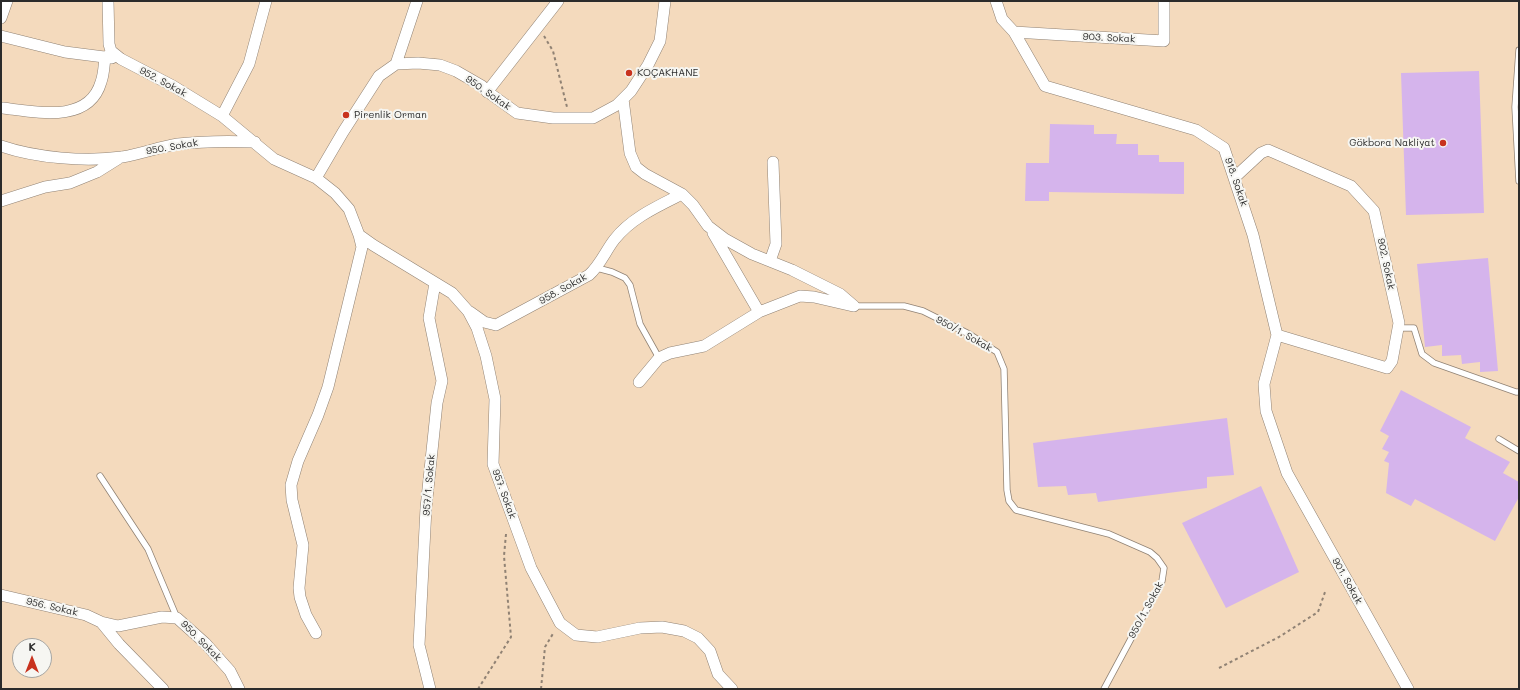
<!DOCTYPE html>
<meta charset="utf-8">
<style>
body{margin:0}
#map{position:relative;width:1520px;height:690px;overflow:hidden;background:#f4dabd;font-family:Mali,sans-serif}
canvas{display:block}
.frame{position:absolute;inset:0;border:2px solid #2b2b2b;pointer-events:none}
.north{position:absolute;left:12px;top:638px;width:40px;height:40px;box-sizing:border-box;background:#f6f6f2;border:1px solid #a5a5a2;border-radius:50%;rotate:0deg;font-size:11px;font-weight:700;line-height:16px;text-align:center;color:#2b2b2b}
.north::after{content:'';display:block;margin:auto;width:14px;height:18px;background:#c8321e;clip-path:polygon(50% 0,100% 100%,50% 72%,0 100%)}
</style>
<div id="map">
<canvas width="1520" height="690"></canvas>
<div class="frame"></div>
<div class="north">K</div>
</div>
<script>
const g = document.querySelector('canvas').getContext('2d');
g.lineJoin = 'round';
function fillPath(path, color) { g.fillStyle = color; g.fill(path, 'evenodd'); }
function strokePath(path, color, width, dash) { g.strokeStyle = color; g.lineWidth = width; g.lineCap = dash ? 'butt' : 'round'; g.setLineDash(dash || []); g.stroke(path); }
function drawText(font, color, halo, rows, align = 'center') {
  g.font = font + ' Mali,sans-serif'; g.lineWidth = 4; g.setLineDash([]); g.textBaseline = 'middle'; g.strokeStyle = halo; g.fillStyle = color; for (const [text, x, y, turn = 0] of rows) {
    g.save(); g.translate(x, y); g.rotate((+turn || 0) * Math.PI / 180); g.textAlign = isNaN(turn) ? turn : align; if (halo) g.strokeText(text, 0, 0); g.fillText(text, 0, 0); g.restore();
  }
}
fillPath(new Path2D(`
 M1479,71L1484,213L1406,215L1401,73Z
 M1050,124L1094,125V134H1117L1116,144H1138V155H1159V162H1184V194L1049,192V201H1025L1026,163H1049Z
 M1488,258L1498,371L1480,372V362L1462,364L1461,355L1442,356V345L1425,347L1417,264Z
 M1401,390L1471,427L1465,438L1510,462L1503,473L1519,482V497L1495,541L1415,499L1411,506L1386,493L1389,463L1384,461L1389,452L1382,449L1389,436L1380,431Z
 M1227,418L1234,475L1207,477V488L1098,502L1096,493L1068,495L1066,486L1038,487L1033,443Z
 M1261,486L1299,572L1226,608L1182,523Z`), '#d5b4ec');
const lane = new Path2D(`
 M1519,50L1515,107L1519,181
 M597,268L612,272L625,278L630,285L640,324L659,358
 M854,306H904L923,311L969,334L997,352L1004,369L1007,490L1009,501L1016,510L1109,534L1150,552L1157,558L1164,568L1162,581L1104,689
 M1398,328H1414L1422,354L1434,363L1516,392H1519
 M1499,439L1519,451
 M100,476L148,549L177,618`);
const street = new Path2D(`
 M108,1L109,44L111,51L121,59L173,86L222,116L274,159L316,178L343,132L379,76L396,64L418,63L440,65L456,71L482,86L492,95L517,113L553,118H593L617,105L631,91L648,65L660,41L665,1
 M996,1L1002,19L1014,32L1045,86L1196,130L1224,148L1253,235L1277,335L1264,384L1266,411L1287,473L1408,689
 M1,18L7,1
 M1014,32L1164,41V1
 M1,36L65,52L112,58
 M396,64L417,1
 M487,92L558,1
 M623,99L630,153L636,167L645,174L682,194L693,205L708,226L725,239L752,254L792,270L840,294L854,306
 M3,108C36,112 89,124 101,82C104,74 104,65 105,57
 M222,116L249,64L266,1
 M1,146C36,158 85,162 122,157C141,154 159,147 178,144C204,141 229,141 255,142
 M316,178L335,193L349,209L359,235L373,245L452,293L468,311L477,328L486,356L495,399L493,464L531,568L560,623L576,635L597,637L640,628L662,627L684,631L698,638L710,651L718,674L732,689
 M1234,178L1261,153L1268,150L1351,186L1374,211L1399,323L1392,361L1387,368L1277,335
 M1,201L45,187L70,183L97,172L121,157
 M713,233L759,312
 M770,261L776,244L773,162
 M470,312L484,322L496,325L589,275C600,265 605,252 614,240C631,218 658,206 682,194
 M639,382L659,358L670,353L704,346L759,312L800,296L814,297L853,306
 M1,595L86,615L101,622L118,626L162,617L177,618L205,643L230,671L239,689
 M101,622L119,644L163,689
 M316,633L306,615L300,597L299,588L303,545L292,500L291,485L298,461L318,415L328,387L362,247L359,235
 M430,689L419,645L426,508L437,403L442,381L429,318L435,283`);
strokePath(lane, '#908274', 7);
strokePath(street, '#908274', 12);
strokePath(new Path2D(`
 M544,36L553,51L567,107
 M1219,668L1279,637L1318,612L1325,592
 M478,689L511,637L504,556L506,534
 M541,689L545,647L554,632`), '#908274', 2, [3, 3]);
strokePath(lane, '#fff', 5.5);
strokePath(street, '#fff', 11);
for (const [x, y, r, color] of [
 [629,73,4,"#c8321e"],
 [346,115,4,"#c8321e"],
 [1443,143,4,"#c8321e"]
]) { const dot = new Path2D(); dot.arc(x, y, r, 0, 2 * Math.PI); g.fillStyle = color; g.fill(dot); strokePath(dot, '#f6f6f2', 1.5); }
drawText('10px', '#2b2b2b', '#f6f6f2', [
 ["903. Sokak",1109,38,3],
 ["952. Sokak",163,82,28],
 ["950. Sokak",488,93,35],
 ["950. Sokak",172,147,-10],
 ["918. Sokak",1236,182,71],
 ["902. Sokak",1386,264,78],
 ["958. Sokak",563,289,-29],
 ["950/1. Sokak",964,334,29],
 ["957/1. Sokak",429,485,-85],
 ["957. Sokak",504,494,70],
 ["901. Sokak",1347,581,61],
 ["956. Sokak",52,607,13],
 ["950/1. Sokak",1146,610,-62],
 ["950. Sokak",201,641,45]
]);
drawText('10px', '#2b2b2b', '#f6f6f2', [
 ["KOÇAKHANE",637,73],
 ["Pirenlik Orman",354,115],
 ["Gökbora Nakliyat",1435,143,"right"]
], 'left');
</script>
